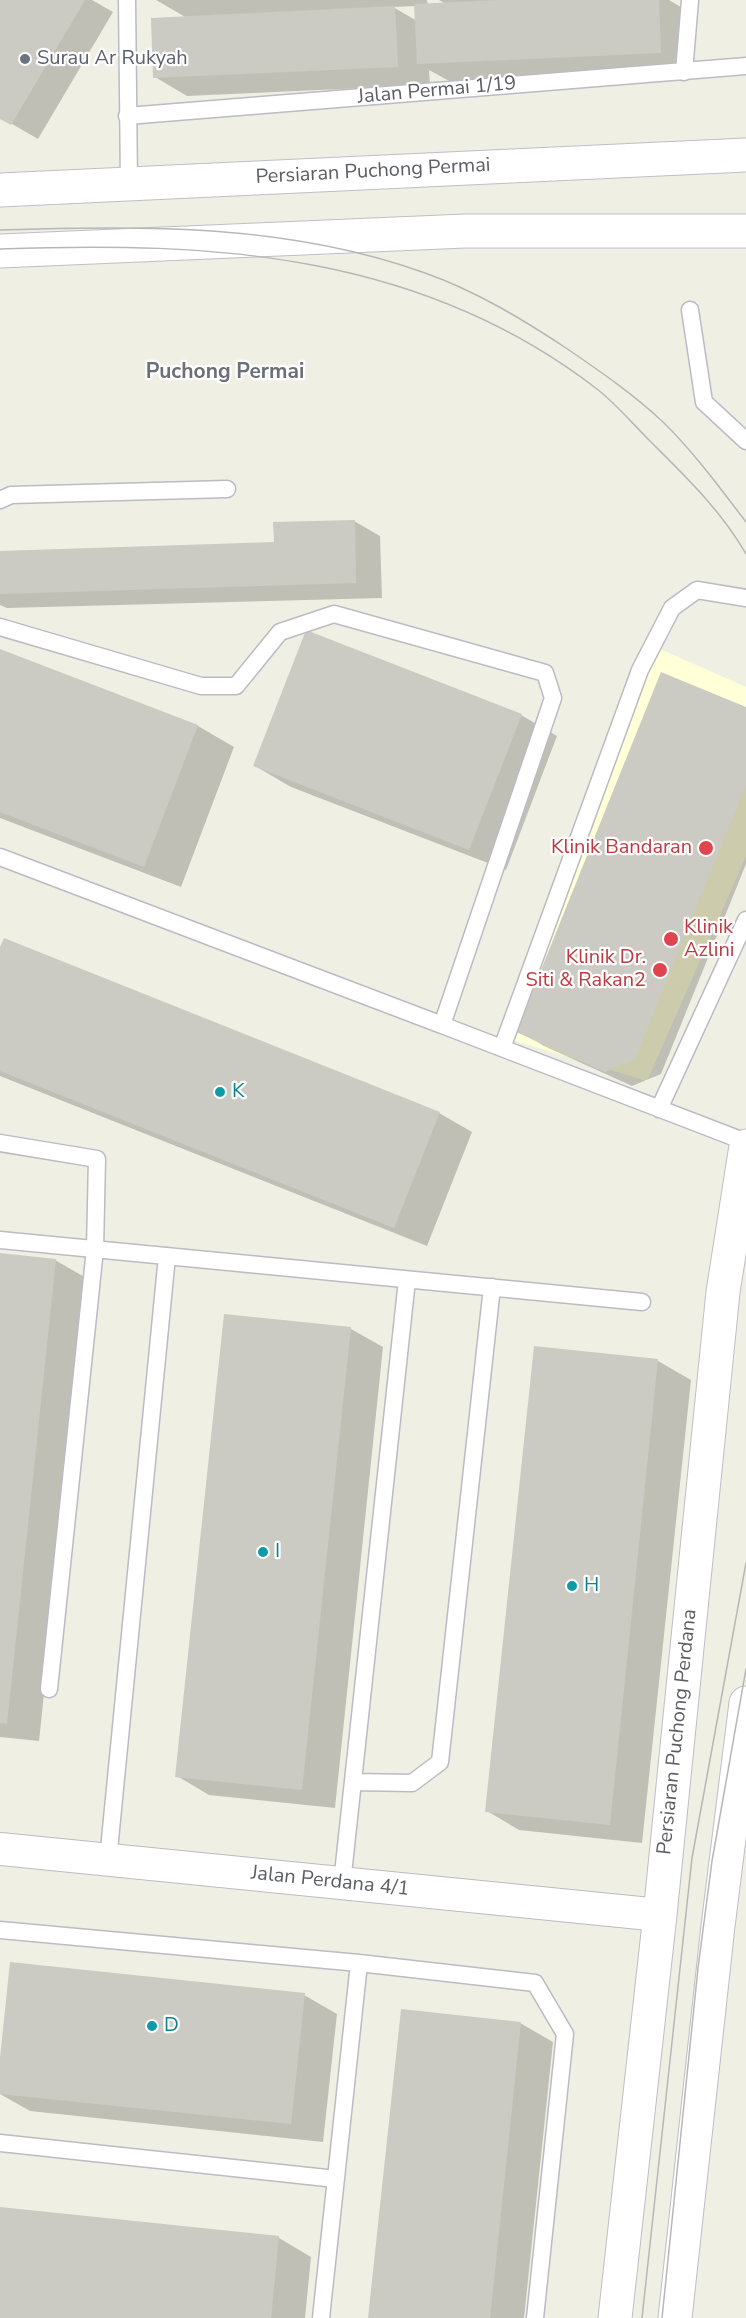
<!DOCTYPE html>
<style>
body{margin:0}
canvas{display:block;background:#efefe4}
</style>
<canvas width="746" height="2318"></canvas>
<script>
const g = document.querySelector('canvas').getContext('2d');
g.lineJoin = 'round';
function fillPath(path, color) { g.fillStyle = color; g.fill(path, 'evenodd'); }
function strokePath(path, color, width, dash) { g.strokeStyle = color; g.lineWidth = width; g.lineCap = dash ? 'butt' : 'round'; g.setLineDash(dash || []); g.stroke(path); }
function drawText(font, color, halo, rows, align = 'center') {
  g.font = font + ' "Nunito Sans",sans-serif'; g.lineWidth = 4.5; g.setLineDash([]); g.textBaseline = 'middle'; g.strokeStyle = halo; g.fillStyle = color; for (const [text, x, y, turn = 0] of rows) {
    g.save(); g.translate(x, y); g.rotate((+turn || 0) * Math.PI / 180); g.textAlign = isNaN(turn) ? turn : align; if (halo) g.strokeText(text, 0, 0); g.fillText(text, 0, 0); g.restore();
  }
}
fillPath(new Path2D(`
 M660,649L746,687V856L647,1081L512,1040L646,676Z`), '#ffffd8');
fillPath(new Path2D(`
 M0,0H92L113,12L38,139L0,117Z
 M156,0H427L428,5L446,4L439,0H669L691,13L693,71L451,82L429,70L430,85L187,96L155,77L187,18ZM416,6L417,21L393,7Z
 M354,521L380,536L382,598L7,608L0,605V552L275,544Z
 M0,651L198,726L234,747L181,887L0,818Z
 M746,708V864L661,1074L632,1086L544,1046L518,1031Z
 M521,715L557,736L506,870L291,787L255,766Z
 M0,951L439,1113L472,1132L427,1246L0,1076Z
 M0,1255L55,1260L88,1279L39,1741L0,1737Z
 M351,1329L383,1347L335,1808L209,1795L177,1776Z
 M536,1348L658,1361L691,1380L642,1843L519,1830L487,1811Z
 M304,1995L337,2014L323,2142L30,2111L0,2094V2072Z
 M520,2023L553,2042L524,2318H370Z
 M0,2209L279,2238L311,2257L305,2318H0Z`), '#0003');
fillPath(new Path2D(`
 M0,0H85L11,125L0,119Z
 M498,0H659L661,53L417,64L414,4Z
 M395,6L398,67L153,78L151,18Z
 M355,520L356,583L0,594V551L274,542L273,522Z
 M306,630L522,714L469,850L253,766Z
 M0,649L198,725L144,867L0,812Z
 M661,672L746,707V784L635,1059L605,1072L516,1032Z
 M4,938L440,1112L394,1228L0,1071V947Z
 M0,1253L56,1259L7,1724L0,1723Z
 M224,1314L351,1327L302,1790L175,1777Z
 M534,1346L658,1359L610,1825L485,1812Z
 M10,1962L305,1993L291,2124L0,2094V2058Z
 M401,2009L521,2022L490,2318H368Z
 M0,2207L279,2236L271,2318H0Z`), '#cccbc3');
const service = new Path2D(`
 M127,0L129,184
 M684,72L690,0
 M127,116L746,66
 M690,310L704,402L746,441
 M0,500L11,495L227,489
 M0,627L201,686H236L280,632L334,614L545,673L553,698L442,1025L0,857
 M442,1025L746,1142
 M502,1048L640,670L672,608L697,590L746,598
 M659,1109L746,920
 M0,1143L97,1159L95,1249L49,1689
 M0,1240L642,1302
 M353,1782L412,1783L440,1762L492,1287
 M108,1860L167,1256
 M342,1883L407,1280
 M0,1930L359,1963L535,1983L565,2034L535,2318
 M0,2143L336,2179
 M321,2318L359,1963`);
const minor = new Path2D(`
 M0,1849L660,1915`);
const secondary = new Path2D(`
 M0,190L746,155
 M0,251L465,231H746
 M615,2318L660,1915L723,1292L746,1146
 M675,2318L718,1926L746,1703`);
strokePath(service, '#bbbcc3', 19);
strokePath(minor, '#bbbcc3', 34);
strokePath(secondary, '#bebfc7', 35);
strokePath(service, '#fff', 16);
strokePath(minor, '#fff', 32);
strokePath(secondary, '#fff', 33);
strokePath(new Path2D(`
 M0,230C142,225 290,224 425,273C476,291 524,320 569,350C601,372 633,394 662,421C693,451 720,488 746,522
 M0,249C213,241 421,253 597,389C616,404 632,423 649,440C684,475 721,510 746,554
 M642,2318L692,1858L746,1563
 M662,2318L698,1968L712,1861L746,1669`), '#b7b7b8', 1.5);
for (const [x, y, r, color] of [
 [25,59,6,"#6b7280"],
 [706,848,8,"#e0444e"],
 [671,939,8,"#e0444e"],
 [660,970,8,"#e0444e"],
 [220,1092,6,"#0f9aa8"],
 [263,1552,6,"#0f9aa8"],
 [572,1586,6,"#0f9aa8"],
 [152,2026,6,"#0f9aa8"]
]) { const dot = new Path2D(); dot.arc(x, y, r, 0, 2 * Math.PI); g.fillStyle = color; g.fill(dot); strokePath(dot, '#fff', 2); }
drawText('20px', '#5b616d', '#fff', [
 ["Surau Ar Rukyah",37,59]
], 'left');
drawText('20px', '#5c5d65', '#fff', [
 ["Jalan Permai 1/19",437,91,-5],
 ["Persiaran Puchong Permai",373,172,-3],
 ["Persiaran Puchong Perdana",678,1732,-84],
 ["Jalan Perdana 4/1",330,1882,6]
]);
drawText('20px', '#be3a42', '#fff', [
 ["Klinik Bandaran",692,848],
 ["Klinik",684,928,"left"],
 ["Azlini",684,951,"left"],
 ["Klinik Dr.",646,958],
 ["Siti & Rakan2",646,981]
], 'right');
drawText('20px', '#0d838f', '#fff', [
 ["K",232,1092],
 ["I",275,1552],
 ["H",584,1586],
 ["D",164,2026]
], 'left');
drawText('bold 21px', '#6d6f77', '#fff', [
 ["Puchong Permai",225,373]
]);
</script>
